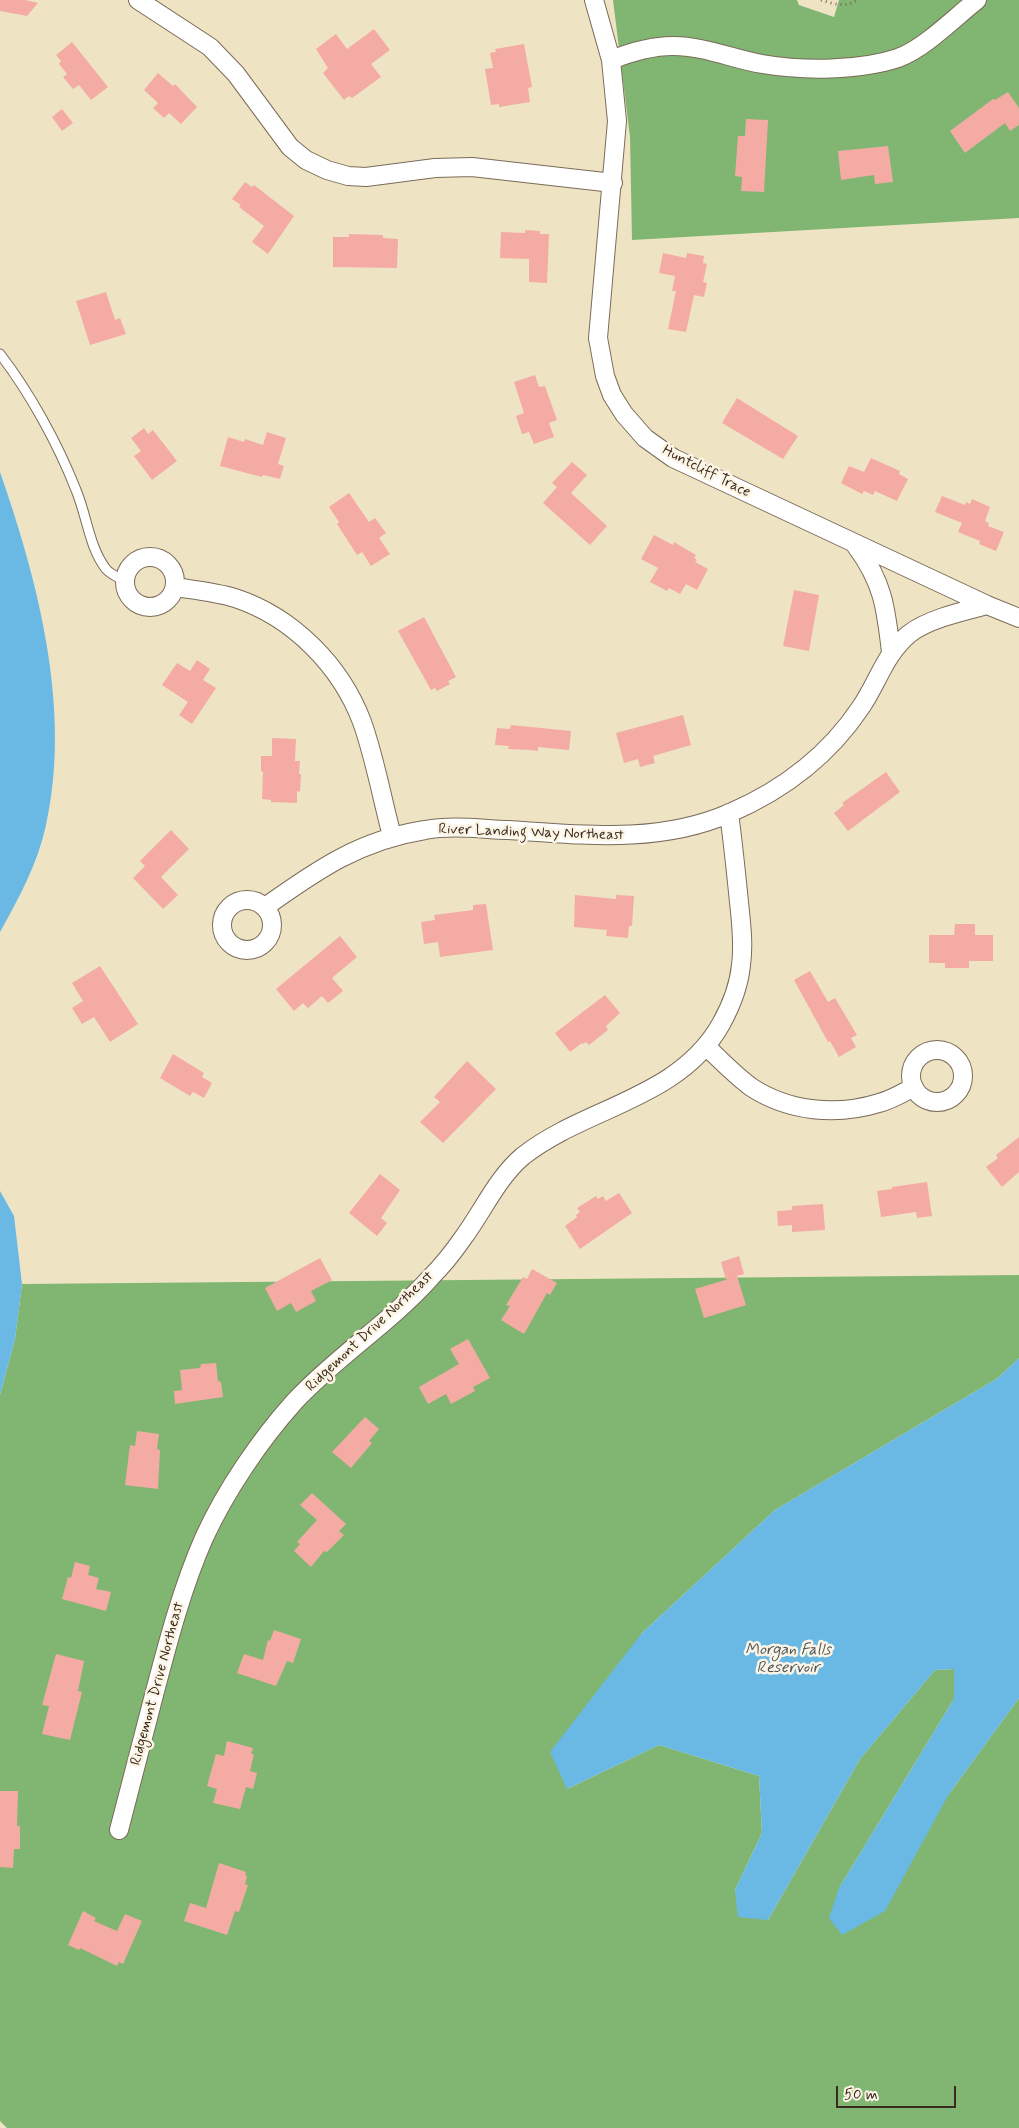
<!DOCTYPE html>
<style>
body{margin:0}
#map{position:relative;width:1019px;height:2128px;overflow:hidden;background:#eee4c4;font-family:Mynerve,sans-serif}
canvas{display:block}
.scale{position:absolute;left:836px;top:2086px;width:120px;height:22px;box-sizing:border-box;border:2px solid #3b2a1e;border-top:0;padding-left:6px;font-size:15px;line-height:18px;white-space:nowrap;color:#3b2a1e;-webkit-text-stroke:4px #fcf5e5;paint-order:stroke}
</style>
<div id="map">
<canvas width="1019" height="2128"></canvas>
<div class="scale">50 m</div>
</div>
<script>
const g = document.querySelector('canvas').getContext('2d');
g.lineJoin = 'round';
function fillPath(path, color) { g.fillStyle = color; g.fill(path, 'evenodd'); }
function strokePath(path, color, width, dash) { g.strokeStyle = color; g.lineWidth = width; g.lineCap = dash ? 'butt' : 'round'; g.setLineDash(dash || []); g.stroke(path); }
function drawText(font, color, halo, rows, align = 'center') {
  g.font = font + ' Mynerve,sans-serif'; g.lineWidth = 5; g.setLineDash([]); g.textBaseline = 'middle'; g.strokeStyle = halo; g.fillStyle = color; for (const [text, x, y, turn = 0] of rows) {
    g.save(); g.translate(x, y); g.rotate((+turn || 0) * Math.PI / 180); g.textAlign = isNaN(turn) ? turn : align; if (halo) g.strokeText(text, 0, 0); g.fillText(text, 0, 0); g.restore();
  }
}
fillPath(new Path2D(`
 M613,0H797L799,5L834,17L839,0H1019V218L632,240L630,137Z
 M1019,1275V1358L998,1378L775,1510L642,1633L567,1789L659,1745L759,1776L762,1833L735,1890L768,1920L860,1759L935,1670L954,1669V1699L839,1888L949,1794L1019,1698V2128H7L0,2121V1395L15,1339L22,1284Z`), '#80b672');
fillPath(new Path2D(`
 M0,472C38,581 72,710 46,825C38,863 19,898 0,932Z
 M0,1191L14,1216L22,1284L15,1339L0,1395Z
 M1019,1358V1698L949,1794L885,1911L842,1935L829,1918L839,1888L954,1699V1669L935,1670L860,1759L768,1920L738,1917L735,1890L762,1833L759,1776L659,1745L567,1789L550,1752L642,1633L775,1510L998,1378Z`), '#6ab9e5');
fillPath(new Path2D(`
 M0,0H25L38,3L27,16L0,11Z
 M374,29L390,50L371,64L381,77L352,98L349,96L344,100L323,73L328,68L316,49L336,34L347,49Z
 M72,42L108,87L91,100L79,85L73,89L63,77L67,74L59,64L61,61L56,55Z
 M524,44L532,87L528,88L530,102L499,107V104L491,105L485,69L493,68L490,53L496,52L495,49Z
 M158,73L173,86L175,84L197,107L181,124L169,113L164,118L153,108L158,103L144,90Z
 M1008,92L1019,108V125L1010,131L1005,123L965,153L950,131L993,99L995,100Z
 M62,109L73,123L62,131L52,117Z
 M746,119L768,120L764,192L741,191L742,177L735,176L738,136H745Z
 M888,146L893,182L875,184L874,175L841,180L838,151Z
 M245,182L252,187L254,185L294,216L268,254L252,242L264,226L239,207L241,205L232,199Z
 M525,230L540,231V234H549L547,283L529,282V259L500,258L501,232L525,233Z
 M349,234L383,235V238L398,239L397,268L333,267V237H349Z
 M663,253L686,258L687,253L704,256L703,263L707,264L703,282L707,283L704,297L694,295L686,332L668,329L676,291H672L675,276L659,273Z
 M106,292L115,320L120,318L126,334L90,345L76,301Z
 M535,375L539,387L545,386L557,420L549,423L554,437L534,444L529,432L522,434L516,416L524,413L514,382Z
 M737,398L798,436L783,459L722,423Z
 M144,428L148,434L153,430L177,461L152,480L134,456L141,451L131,438Z
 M267,432L286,438L278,464L284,466L280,479L263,475L262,477L220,466L228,437L244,442L245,439L263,445Z
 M871,458L900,471L899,474L908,479L897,501L875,491L873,495L864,491L862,494L841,483L849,466L864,472Z
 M572,462L587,475L571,493L607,526L590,545L543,503L557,487L552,483Z
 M349,493L369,522L375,518L386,533L379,538L390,554L371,566L362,552L357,555L337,524L339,522L329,507Z
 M942,496L965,505L966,502L970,504L972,499L990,507L985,521L989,523L988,526L1004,532L996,551L979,544L980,541L958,532L962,523L935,512Z
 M654,535L673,545L674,542L696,555L694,558L697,560L695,562L708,569L697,590L686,584L680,594L669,588L667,591L650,582L658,568L641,559Z
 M794,590L819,595L809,651L783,646Z
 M424,617L456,677L448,681L450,684L437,691L435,688L431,690L398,631Z
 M197,660L210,669L203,680L216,688L192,724L179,715L188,702L162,685L177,663L190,671Z
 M683,715L691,745L653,756L655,763L640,767L638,759L624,763L616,733Z
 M511,725L571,731L569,750L538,747V751L530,750L508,749L509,746L495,745L497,728L510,729Z
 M272,738L296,739L295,761H300L299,774H301L300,792L297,791V803L271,802V800L262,799L263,772L261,771V756H272Z
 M886,772L900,792L848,831L834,813L844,805L842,803Z
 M171,830L189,849L161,877L178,895L163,909L133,878L145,866L140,861Z
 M575,895L616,899V895L634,896L632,926H629L628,938L606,936L607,930L574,927Z
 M486,904L493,950L440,957L438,942L424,944L421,922L435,920L434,915L473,910V905Z
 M955,924H975V935H993V961H969V968H945V963H929V935H954Z
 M340,936L357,957L332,978L343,991L328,1003L322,996L308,1008L303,1003L294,1011L276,989Z
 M100,966L138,1024L110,1042L94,1017L82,1024L72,1008L83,1001L72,983Z
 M810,971L828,1002L835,998L857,1035L851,1038L856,1047L839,1057L830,1041L828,1042L794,980Z
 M605,995L620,1013L606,1026L608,1030L589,1045L586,1042L583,1044L582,1043L570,1052L555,1033Z
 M173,1054L204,1073L202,1077L212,1083L204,1098L193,1092L190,1096L160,1078Z
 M467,1061L496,1089L443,1143L420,1122L440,1102L434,1097Z
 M1019,1137V1172L1002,1187L986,1167L998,1158L996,1155Z
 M380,1174L400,1190L381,1218L387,1223L377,1236L349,1213Z
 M927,1182L932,1216L917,1218L916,1212L881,1217L877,1191L892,1189V1187Z
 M619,1193L632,1213L580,1249L565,1226L577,1217L576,1215L580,1212L577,1208L596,1196L598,1199L603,1196L606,1201Z
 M823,1204L825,1230L792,1232V1225L778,1226L777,1211L792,1210V1206Z
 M739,1256L744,1274L737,1276L746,1305L704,1318L695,1289L732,1278L726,1280L721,1262Z
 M320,1258L332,1280L311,1291L316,1301L296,1312L291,1303L277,1311L265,1288Z
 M532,1269L557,1283L550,1295L547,1293L524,1334L501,1320L510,1306L506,1305L523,1277L527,1279Z
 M468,1339L490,1378L473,1387L475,1391L451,1404L446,1394L428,1404L419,1387L459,1364L450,1349Z
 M216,1363L218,1381L221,1382L223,1397L175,1404L174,1391L182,1390L180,1370L200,1368L201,1364Z
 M365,1417L379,1429L369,1441L372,1443L351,1468L332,1452Z
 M137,1431L159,1434L157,1449L160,1450L158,1489L125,1485L130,1445L135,1446Z
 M312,1493L346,1524L339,1531L344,1535L327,1552L324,1551L311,1567L294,1551L300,1544L297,1542L317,1520L300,1505Z
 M75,1562L90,1566L88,1575L99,1578L96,1589L111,1592L106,1611L62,1599L68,1577L71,1578Z
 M274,1630L301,1639L293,1663L287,1661L276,1686L237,1673L244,1654L263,1660L268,1640L270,1641Z
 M56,1654L84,1661L78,1691L82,1692L70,1740L42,1734L49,1706L42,1705Z
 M227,1741L253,1748L251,1754H254L250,1771L257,1773L253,1789L246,1787L240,1809L213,1803L217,1789L207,1786L216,1754L224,1756Z
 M0,1791H18L17,1826H20V1849H14L13,1868L0,1867Z
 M219,1863L246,1872L245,1875L247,1876L245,1884L248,1885L239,1912L235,1911L227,1935L184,1921L190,1903L206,1908Z
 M83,1911L96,1918L94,1921L117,1931L125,1914L142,1921L123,1964L119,1962L117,1966L80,1948L79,1950L68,1945Z`), '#f4aba4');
const lane = new Path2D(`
 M0,354C30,393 58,444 76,490C87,516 89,547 106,569C110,574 119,578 125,581`);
const street = new Path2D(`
 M138,0L210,47L236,74L290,147L306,160L327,170L348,176L366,177L435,168L472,167L613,183
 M594,0L611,60L617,121L598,338L605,376L612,395L624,414L645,438L673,458L987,605L1019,618
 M611,60C631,52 651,46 673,46C704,46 733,59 762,64C803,71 859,71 898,58C925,48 954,18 977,0
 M856,546C883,582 886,608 891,652
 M125 582a25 25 0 1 1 50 0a25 25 0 1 1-50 0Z
 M175,587C195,590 216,592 235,598C293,617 341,666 362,722C375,758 382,799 392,836
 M222 925a25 25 0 1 1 50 0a25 25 0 1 1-50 0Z
 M265,907C317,870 360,840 425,830C452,825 481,829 508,830C584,835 659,844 730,813C783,790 829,755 861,707C878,682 885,654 909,634C928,619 964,611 987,605
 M706,1046C720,1060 735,1075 751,1087C789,1112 837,1116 879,1103C891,1100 903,1093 914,1087
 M911 1076a26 26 0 1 1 52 0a26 26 0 1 1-52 0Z
 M119,1830C131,1785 142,1740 154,1695C168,1642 182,1588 204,1538C226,1490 260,1440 295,1401C337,1356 390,1323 431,1277C443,1265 454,1251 463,1238C483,1211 497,1178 523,1156C585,1107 679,1099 721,1024C731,1006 739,986 741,965C744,944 741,922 739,902C736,872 733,843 729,813`);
strokePath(lane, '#7a6b58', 11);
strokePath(street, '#7a6b58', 20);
strokePath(new Path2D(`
 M821,0C833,4 847,8 857,0`), '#7a6b58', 3, [1, 4]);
strokePath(lane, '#fff', 9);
strokePath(street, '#fff', 18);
drawText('15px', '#3b2a1e', '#fcf5e5', [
 ["Huntcliff Trace",706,472,27],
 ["River Landing Way Northeast",531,833,2],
 ["Ridgemont Drive Northeast",370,1332,-43],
 ["Ridgemont Drive Northeast",158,1684,-75]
]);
drawText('italic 16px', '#49555a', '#fcf5e5', [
 ["Morgan Falls",788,1651],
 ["Reservoir",788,1669]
]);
</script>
